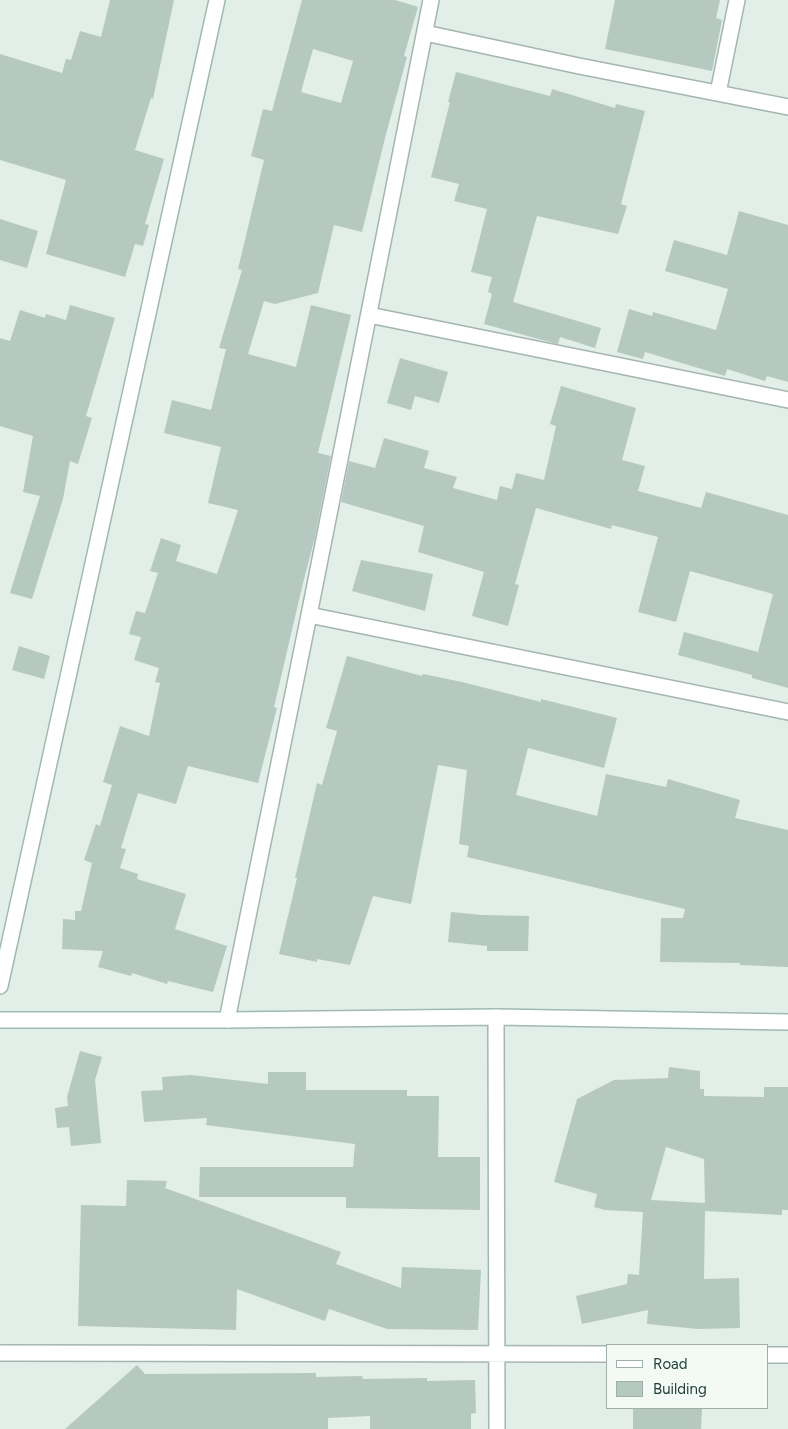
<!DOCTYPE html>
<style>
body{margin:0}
#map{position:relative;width:788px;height:1429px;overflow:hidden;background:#e2eee8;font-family:Figtree,sans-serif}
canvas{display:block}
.legend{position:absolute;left:606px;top:1344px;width:162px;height:65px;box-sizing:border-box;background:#f3faf6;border:1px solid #9fb0aa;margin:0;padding:6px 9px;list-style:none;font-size:15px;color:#204037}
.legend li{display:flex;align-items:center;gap:10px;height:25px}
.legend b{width:25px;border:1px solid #9fb0aa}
</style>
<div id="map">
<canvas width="788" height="1429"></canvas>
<ul class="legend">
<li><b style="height:6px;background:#fff"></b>Road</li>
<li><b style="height:14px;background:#b6c9c1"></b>Building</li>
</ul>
</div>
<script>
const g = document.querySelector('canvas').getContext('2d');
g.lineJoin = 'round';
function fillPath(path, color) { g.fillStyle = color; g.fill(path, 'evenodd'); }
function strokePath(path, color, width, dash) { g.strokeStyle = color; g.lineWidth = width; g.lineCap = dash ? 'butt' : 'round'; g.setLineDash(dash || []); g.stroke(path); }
fillPath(new Path2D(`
 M110,0H174L153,99L151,98L135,150L164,159L145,224L149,225L143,246L135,244L125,277L46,254L66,180L0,160V54L62,73L66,59L71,60L80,31L101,37Z
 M302,0H395L418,7L404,56L407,57L385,138L362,232L334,225L318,293L275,304L264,301L248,354L296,367L311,305L351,315L318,453L331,456L315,537L303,583L274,707L277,708L258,783L188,766L176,804L138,793L121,848L126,849L120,868L138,874L137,879L186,894L175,929L227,946L213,992L168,981L167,984L132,973L131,976L98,967L103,951L62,949L63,919L75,920V911H81L92,863L84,860L96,824L100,826L112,785L103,782L120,726L149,736L160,683L155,682L159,668L134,660L141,637L129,634L136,611L145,613L158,573L150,571L161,538L181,545L176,561L217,574L238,510L208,503L221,447L164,433L172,400L211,410L226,349L219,348L242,270L238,269L264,160L251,156L263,109L272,111ZM313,49L353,61L341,103L301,92Z
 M615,0H720L716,18L722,20L712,71L605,49Z
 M456,72L550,96L552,89L615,108L616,104L645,111L621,204L627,206L618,234L537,216L513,302L601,328L595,348L560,337L558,344L542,340L484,324L492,294L488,292L492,277L471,272L487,209L454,201L459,184L431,177L450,102H448Z
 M739,211L788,225V382L767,376L765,381L727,369L725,376L645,352L643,359L617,352L629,309L652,316L653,312L716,330L728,289L665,271L674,240L727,255Z
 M0,219L38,231L27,268L0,260Z
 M70,305L115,318L86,416L92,418L78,464L70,461L63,499L32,599L10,593L40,496L23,492L33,436L0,426V338L10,341L20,310L45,318L46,314L66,320Z
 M400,358L448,372L439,403L415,396L411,410L387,403Z
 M561,386L636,408L622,460L645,466L638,491L701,508L706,492L788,515V688L752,678V675L678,655L684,632L758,652L773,594L690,571L676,622L638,612L658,537L612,525L611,529L536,508L515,584L519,585L508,626L472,616L484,572L418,552L424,526L341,502L349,461L375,468L384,438L429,451L424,468L457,477L453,488L497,500L500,486L512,489L516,473L544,480L556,426L550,424Z
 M361,560L433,574L425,611L352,591Z
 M19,646L50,656L44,679L12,670Z
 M347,656L422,676L423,674L462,682L541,702V699L617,718L604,768L528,748L516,795L597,816L606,774L666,787L668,779L740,800L735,818L788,830V967L740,965V963L660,962L661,918H683L685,909L467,857L469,846L459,844L467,770L438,765L411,904L373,896L350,965L317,959V962L279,954L297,878H295L317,783L322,785L337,731L326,728Z
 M451,912L482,915L529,916L528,951H487V946L448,942Z
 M80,1051L102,1057L95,1080L101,1143L71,1146L69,1127L57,1128L55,1108L68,1106L67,1097Z
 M669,1067L700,1071V1089H704V1096L764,1097V1087H788V1210H782V1215L705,1211L704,1279L739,1278L740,1328L698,1329L647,1324L648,1310L582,1324L576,1296L627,1284L628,1274L639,1275L643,1212L605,1210L594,1207L597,1194L554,1182L577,1099L614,1080L668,1078ZM666,1147L704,1159L705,1203L651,1200Z
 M268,1072H306V1090H407V1096H439L438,1157H480V1210L346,1208V1197H199L200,1167H353L355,1144L206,1125L207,1118L144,1122L141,1091L163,1090L162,1077L191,1075L268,1084Z
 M127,1180L167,1181L165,1188L341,1252L336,1264L401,1288L402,1267L481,1270L478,1330L387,1329L329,1309L325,1321L237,1289L236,1330L78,1326L81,1205L126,1206Z
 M137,1365L145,1374L316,1373V1377L362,1376L363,1379L427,1378V1381L475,1380L476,1413L471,1414V1429H370V1416L328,1418V1429H65Z
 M633,1408H702L701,1429H633Z`), '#b6c9c1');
const street = new Path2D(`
 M425,33L579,66L788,107
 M718,93L737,0
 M369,315L788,400
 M309,615L788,712
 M496,1017L497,1429
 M227,1020L309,615L431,0
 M0,1353L607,1354
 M767,1355H788`);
const secondary = new Path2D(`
 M0,986L217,0
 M0,1020H227L496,1017L788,1022`);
strokePath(street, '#a4b6af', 18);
strokePath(secondary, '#9fbab0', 18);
strokePath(street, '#fff', 15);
strokePath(secondary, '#fff', 15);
</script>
